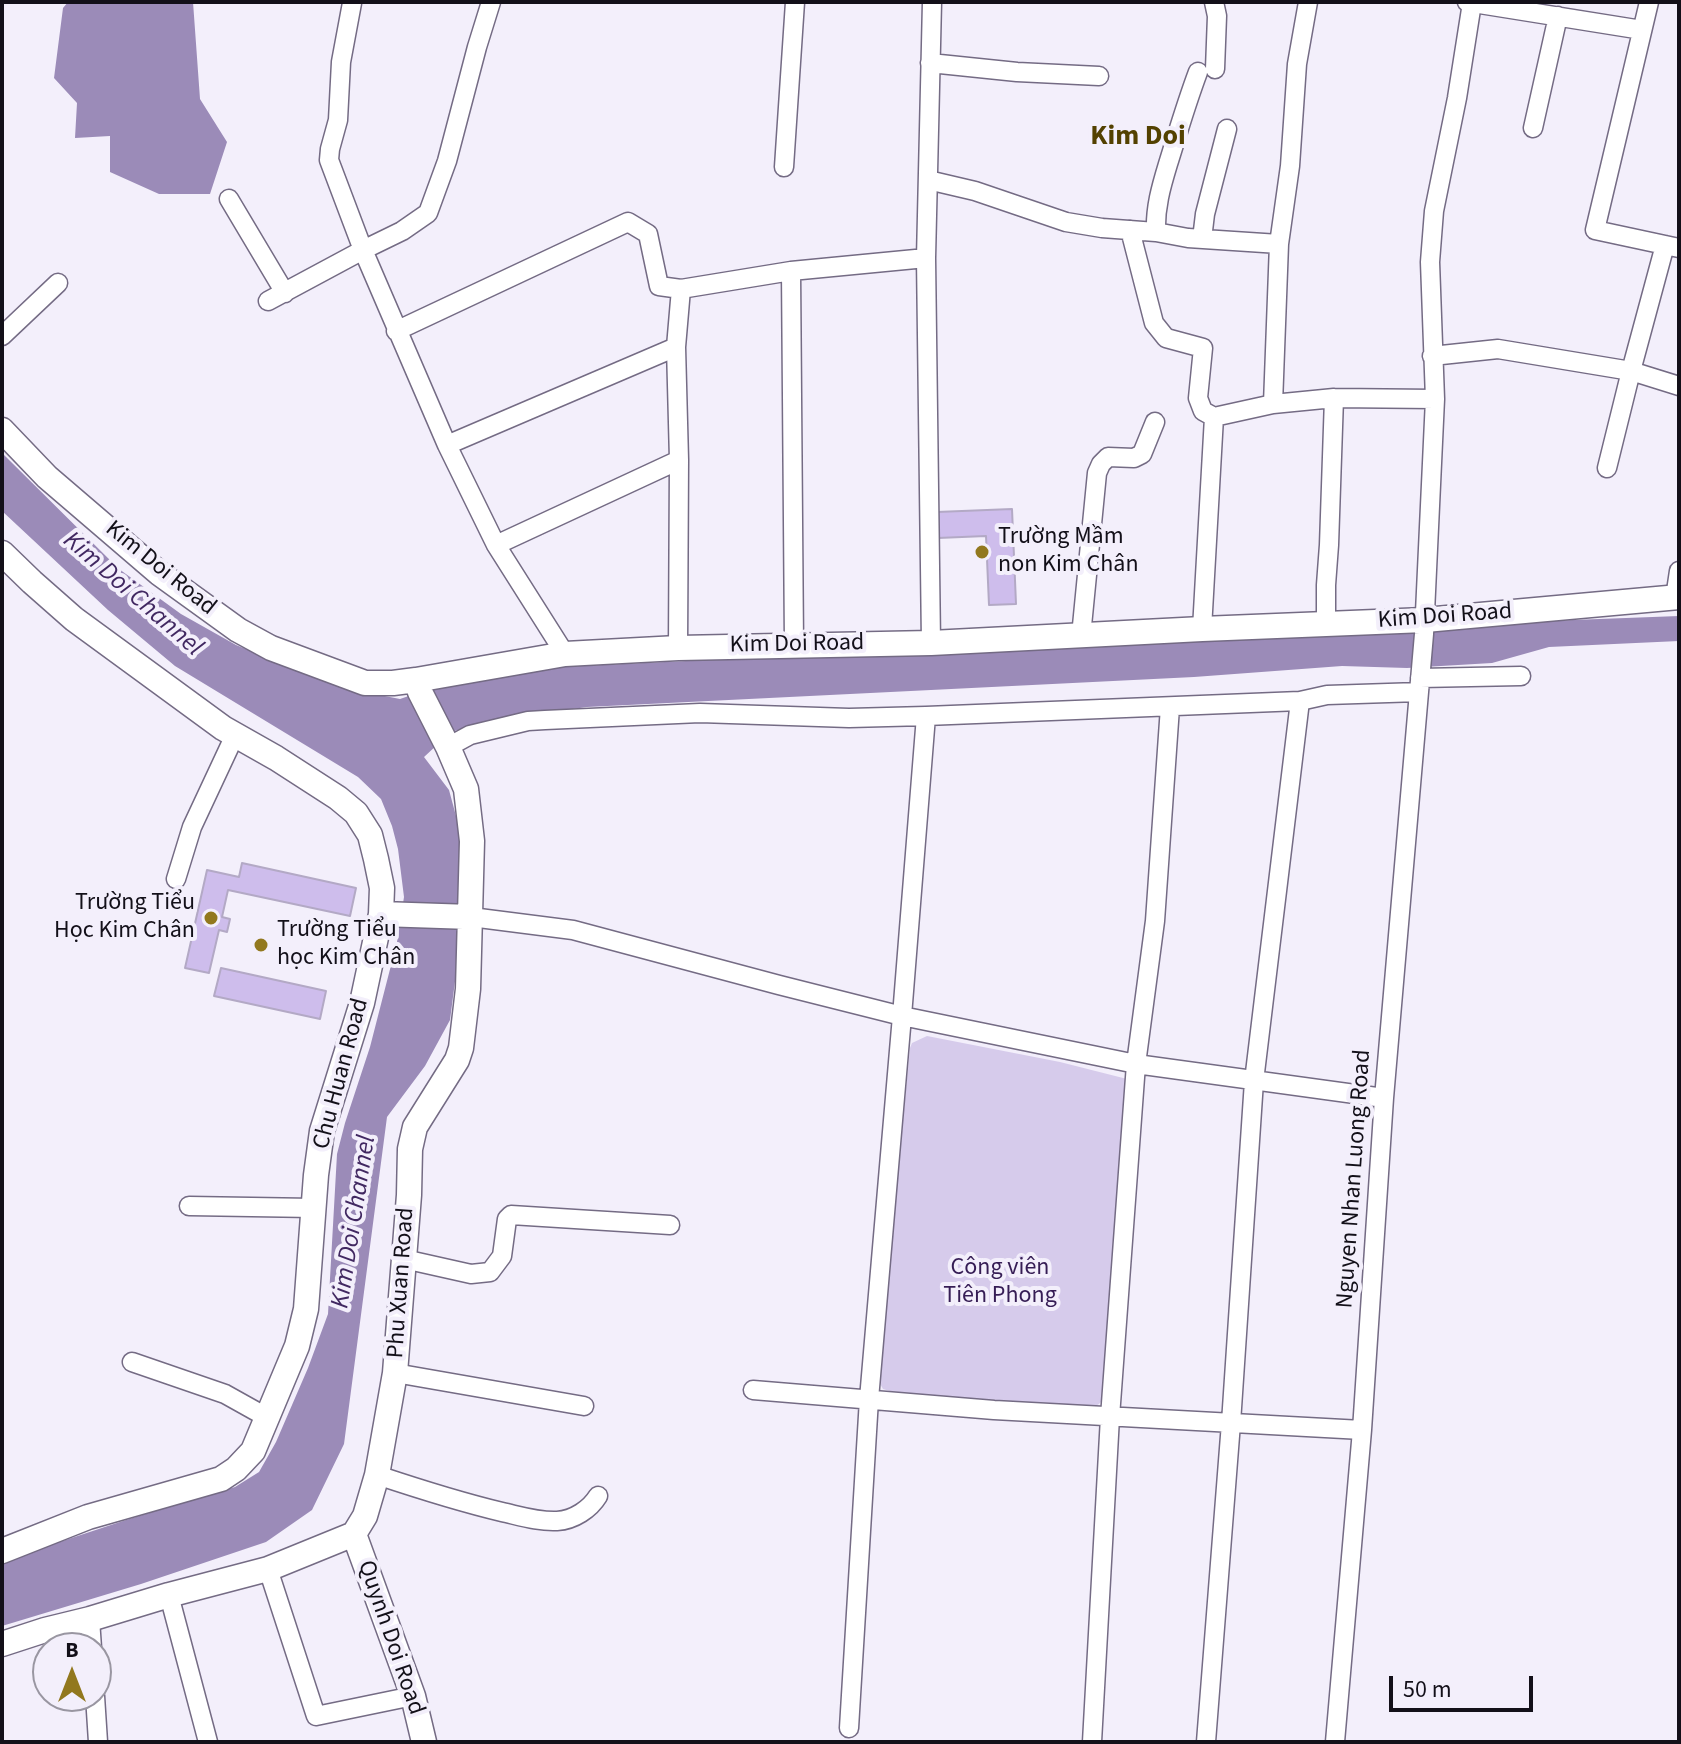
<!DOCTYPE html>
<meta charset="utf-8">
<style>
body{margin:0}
#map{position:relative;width:1681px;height:1744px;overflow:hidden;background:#f3effb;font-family:"Source Sans 3",sans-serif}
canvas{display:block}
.frame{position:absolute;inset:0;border:4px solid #131019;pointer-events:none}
.north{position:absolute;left:32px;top:1632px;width:80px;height:80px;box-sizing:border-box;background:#f3effb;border:2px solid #9996a1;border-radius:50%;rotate:0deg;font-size:22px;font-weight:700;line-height:32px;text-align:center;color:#131019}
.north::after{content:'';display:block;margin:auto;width:28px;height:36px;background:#92781e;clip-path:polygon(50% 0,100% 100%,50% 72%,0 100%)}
.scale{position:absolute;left:1389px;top:1676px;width:144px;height:36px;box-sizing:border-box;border:4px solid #131019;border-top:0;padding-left:10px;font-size:24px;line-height:28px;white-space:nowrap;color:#131019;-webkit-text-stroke:6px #f3effb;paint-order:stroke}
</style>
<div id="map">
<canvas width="1681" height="1744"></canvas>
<div class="frame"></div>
<div class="north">B</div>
<div class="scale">50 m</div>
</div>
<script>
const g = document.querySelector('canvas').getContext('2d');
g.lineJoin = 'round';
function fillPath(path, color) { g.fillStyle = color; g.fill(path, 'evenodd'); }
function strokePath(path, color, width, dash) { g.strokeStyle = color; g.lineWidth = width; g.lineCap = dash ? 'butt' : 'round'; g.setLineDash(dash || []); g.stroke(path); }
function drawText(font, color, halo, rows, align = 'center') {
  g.font = font + ' "Source Sans 3",sans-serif'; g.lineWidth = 8; g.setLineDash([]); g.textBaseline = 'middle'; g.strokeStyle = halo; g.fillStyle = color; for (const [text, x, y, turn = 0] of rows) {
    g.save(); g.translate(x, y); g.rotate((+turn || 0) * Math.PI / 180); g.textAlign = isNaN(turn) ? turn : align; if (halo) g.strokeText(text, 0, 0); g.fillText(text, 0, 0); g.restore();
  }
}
fillPath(new Path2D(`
 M927,1036L1060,1062L1127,1079L1105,1395C1101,1404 1097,1407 1087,1408L903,1395L883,1389L878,1380L910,1048L912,1043Z`), '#d6cbeb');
fillPath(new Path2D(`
 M68,2H193L200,99L227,142L210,194H159L110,172V136L75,138L77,103L54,78L63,8Z
 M2,453L119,569L181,614L236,645L339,687L400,699L441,685L491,676L560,667L1440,625L1679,616V641L1549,647L1492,663L1407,668L1342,666L1194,677L587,707L494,720L451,732L424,757L449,790L463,842L460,943L450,1020L425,1066L387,1117L344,1444L312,1510L266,1542L141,1584L2,1626V1561L126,1520L235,1487L259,1472L276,1442L308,1368L328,1314L337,1154L345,1123L370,1047L397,942L404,897L398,849L392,826L381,799L358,777L175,666L108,610L2,511Z`), '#9b8bb8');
const building = new Path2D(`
 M1012,509L1016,604L989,605L986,536L938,538L937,512Z
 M242,863L356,888L350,916L228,890L222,917L230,919L227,932L219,930L209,973L185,968L207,870L239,877Z
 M221,968L326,991L320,1019L214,996Z`);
fillPath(building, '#cebdec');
strokePath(building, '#b3a9c5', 2);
const street = new Path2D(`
 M1214,2L1217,16L1215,69
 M1467,2L1642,30
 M1649,2L1595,230L1679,248
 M352,3L341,62L338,120L330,149L329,160L363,250L402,231L428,213L447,161L477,47L491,2
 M930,63L1017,72L1099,76
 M1533,128L1558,16
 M784,167L795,2
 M928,180L975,191L1066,222L1102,228L1156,232L1188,238L1279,244
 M229,199L285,293
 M1130,230L1154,323L1166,338L1203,348L1198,398L1203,411L1214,417
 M1156,232C1155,208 1161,187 1168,164C1178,132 1186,104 1198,72
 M1202,239L1205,214L1227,129
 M791,271L794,645
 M268,301L363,250L447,445L496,545L565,654
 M396,331L628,222L648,234L659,286L681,289L791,271L926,258
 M2,336L58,283
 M1432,356L1498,349L1631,371L1665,245
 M1435,399L1430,262L1434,211L1457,98L1472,3
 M1273,404L1279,244L1290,166L1297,64L1308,2
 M447,445L676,347
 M1607,468L1631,371L1679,386
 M496,545L679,460
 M1675,598L1679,571
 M1326,624V585L1329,545L1334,398
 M1202,629L1214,417L1273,404L1334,398L1435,399L1424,634L1384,1098L1362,1430L1335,1742
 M1081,636L1097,473L1101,464L1108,457L1134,458L1142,454L1155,422
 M931,643L926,258L932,2
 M678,648L679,460L676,347L681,289
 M1420,678L1521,676
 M448,747L470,735L528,721L545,720L700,713L849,718L926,716L1300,701L1327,695L1419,692
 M176,879L192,827L235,735
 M471,917L573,930L779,985L902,1016L1136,1064L1384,1098
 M189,1206L314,1208
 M404,1259L471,1274L490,1272L502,1256L507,1219L511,1215L670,1225
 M132,1362L225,1394L268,1418
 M395,1373L584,1406
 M753,1390L994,1410L1362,1430
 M377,1475C419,1489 460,1502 502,1512C520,1516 539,1522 557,1521C574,1520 590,1509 598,1496
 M268,1569L316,1716L413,1696
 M169,1595L208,1742
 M90,1619L92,1648
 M95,1696L98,1742
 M849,1728L869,1399L902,1016L926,716
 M1092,1742L1110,1417L1136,1064L1155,921L1170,707
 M1206,1742L1231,1423L1254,1081L1300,701`);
const secondary = new Path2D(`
 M2,430L47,477L159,573L238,630L271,648L365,683H393L416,680L565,654L678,648L931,643L1202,629L1425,620L1679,597
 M2,553L32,582L74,619L223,728L276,758L338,798L356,813L370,835L376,859L382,888L381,914L362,1003L322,1131L316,1175L306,1309L297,1346L253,1451L236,1469L221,1479L88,1517L2,1551
 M381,914L471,917
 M354,1534L413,1696L424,1742
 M2,1644L45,1630L90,1619L169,1595L268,1569L354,1534L365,1516L377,1475L395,1373L409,1195L410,1149L415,1127L457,1060L461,1048L468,989L472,841L466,789L448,747L420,692L416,680`);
strokePath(street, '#746b84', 21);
strokePath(secondary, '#746b84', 27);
strokePath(street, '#fff', 18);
strokePath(secondary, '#fff', 24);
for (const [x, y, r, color] of [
 [982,552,8,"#92781e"],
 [211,918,8,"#92781e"],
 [261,945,8,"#92781e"]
]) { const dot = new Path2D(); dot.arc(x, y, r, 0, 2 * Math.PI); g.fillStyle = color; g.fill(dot); strokePath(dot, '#f3effb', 3); }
drawText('24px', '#131019', '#f3effb', [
 ["Trường Mầm",998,538],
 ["non Kim Chân",998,566],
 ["Trường Tiểu",195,904,"right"],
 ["Học Kim Chân",195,932,"right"],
 ["Trường Tiểu",277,931],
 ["học Kim Chân",277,959]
], 'left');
drawText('24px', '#131019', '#f3effb', [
 ["Kim Doi Road",160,569,39],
 ["Kim Doi Road",1445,617,-4],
 ["Kim Doi Road",797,645,-1],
 ["Chu Huan Road",342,1074,-75],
 ["Nguyen Nhan Luong Road",1355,1179,-86],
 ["Phu Xuan Road",402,1283,-86],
 ["Quynh Doi Road",390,1638,71]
]);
drawText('24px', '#361d55', '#f3effb', [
 ["Công viên",1000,1269],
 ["Tiên Phong",1000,1297]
]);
drawText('italic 26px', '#412861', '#f3effb', [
 ["Kim Doi Channel",132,595,41],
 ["Kim Doi Channel",355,1222,-81]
]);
drawText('bold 28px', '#534100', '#f3effb', [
 ["Kim Doi",1138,138]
]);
</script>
